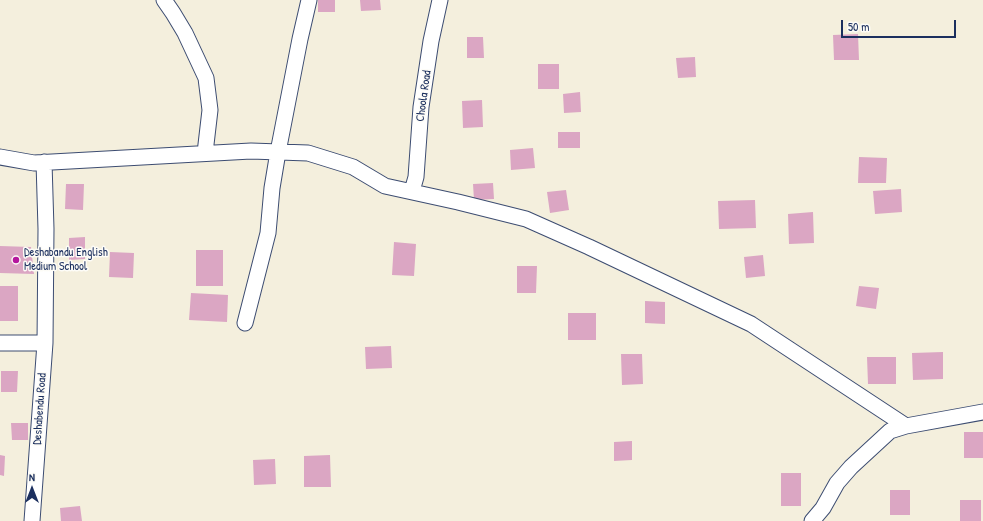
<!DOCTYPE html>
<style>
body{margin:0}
#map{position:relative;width:983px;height:521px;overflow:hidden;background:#f4efdd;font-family:"Patrick Hand",sans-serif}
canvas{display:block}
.north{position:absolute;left:12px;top:469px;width:40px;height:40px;-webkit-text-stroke:3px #fdfcf7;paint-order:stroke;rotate:0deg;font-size:11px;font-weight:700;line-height:16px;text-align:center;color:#1b2f5e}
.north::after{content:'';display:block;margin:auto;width:14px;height:18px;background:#1b2f5e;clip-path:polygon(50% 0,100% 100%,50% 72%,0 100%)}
.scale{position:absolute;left:841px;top:20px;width:115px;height:18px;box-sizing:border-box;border:2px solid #1b2f5e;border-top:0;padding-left:5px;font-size:12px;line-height:14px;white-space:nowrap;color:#1b2f5e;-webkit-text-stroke:3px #fdfcf7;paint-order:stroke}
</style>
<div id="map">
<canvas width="983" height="521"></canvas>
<div class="north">N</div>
<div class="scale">50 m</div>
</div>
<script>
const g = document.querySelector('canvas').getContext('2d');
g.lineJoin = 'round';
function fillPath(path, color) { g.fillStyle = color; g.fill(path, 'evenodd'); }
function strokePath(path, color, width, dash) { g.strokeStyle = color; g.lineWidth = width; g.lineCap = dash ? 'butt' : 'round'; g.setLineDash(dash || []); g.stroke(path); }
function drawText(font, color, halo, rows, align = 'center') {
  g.font = font + ' "Patrick Hand",sans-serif'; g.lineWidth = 3; g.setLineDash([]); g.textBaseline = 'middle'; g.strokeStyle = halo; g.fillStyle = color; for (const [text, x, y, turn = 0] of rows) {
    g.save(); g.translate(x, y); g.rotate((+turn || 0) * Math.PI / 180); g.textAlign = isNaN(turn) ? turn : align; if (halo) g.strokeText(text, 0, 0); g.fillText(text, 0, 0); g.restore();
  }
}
fillPath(new Path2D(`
 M318,0H335V12H318Z
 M360,0H380L381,10L361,11Z
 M858,34L859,60H834L833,35Z
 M467,37H483L484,58H467Z
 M695,57L696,77L678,78L676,58Z
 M538,64H559V89H538Z
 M580,92L581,112L564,113L563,94Z
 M482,100L483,127L463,128L462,101Z
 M558,132H580V148H558Z
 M533,148L535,168L511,170L510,150Z
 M859,157L887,158L886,183H858Z
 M493,183L494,199L474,200L473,184Z
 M66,184H84L83,210L65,209Z
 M901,189L902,212L875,214L873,191Z
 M566,190L569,210L550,213L547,192Z
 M755,200L756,228L719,229L718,201Z
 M813,212L814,243L789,244L788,214Z
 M85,237V259L69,260V238Z
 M394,242L416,244L414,276L392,275Z
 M0,246L31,247L34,274L0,273Z
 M196,250H223V286H196Z
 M110,252L134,253L133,278L109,277Z
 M763,255L765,276L746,278L744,257Z
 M517,266H537L536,293H517Z
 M0,286H18V321H0Z
 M859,286L879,288L876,309L856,306Z
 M191,293L228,295L227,322L189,320Z
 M645,301L665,302V324L645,323Z
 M568,313H596V340H568Z
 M391,346L392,368L366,369L365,347Z
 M943,352V379L913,380L912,353Z
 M621,354H642L643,384L622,385Z
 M867,357H896V384H868Z
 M1,371H18L17,392H1Z
 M11,423H28V440H12Z
 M964,432H983V458H964Z
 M632,441V460L614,461V442Z
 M0,455L5,456L4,476L0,475Z
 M330,455L331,487H304V456Z
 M275,459L276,484L254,485L253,460Z
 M781,473H801V506H781Z
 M890,490H910V515H890Z
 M960,500H981V521H960Z
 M80,506L82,521H61L60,508Z`), '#dba6c3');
const minor = new Path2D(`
 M164,0L173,13L185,33L206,78L210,110L205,153
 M0,157L34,163L251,151L308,153L353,167L385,186L458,202L526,219L589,247L751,324L906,426L983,412
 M412,191L416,177L421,107L431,41L440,0
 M245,323L268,233L272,188L278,152L300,39L309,0
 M0,343H45
 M32,521L45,343L46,229L44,162
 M812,521L823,508L837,483L851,467L890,431L906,426`);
strokePath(minor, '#3c4c71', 17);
strokePath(minor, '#fff', 15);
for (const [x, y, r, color] of [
 [16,260,4,"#b5179e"]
]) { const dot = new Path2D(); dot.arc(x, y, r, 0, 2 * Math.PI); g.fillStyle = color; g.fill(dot); strokePath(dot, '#fdfcf7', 1.5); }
drawText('12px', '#1b2f5e', '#fdfcf7', [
 ["Choola Road",424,96,-82],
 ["Deshabendu Road",40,409,-86]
]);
drawText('12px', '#1b2f5e', '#fdfcf7', [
 ["Deshabandu English",24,253],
 ["Medium School",24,267]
], 'left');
</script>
